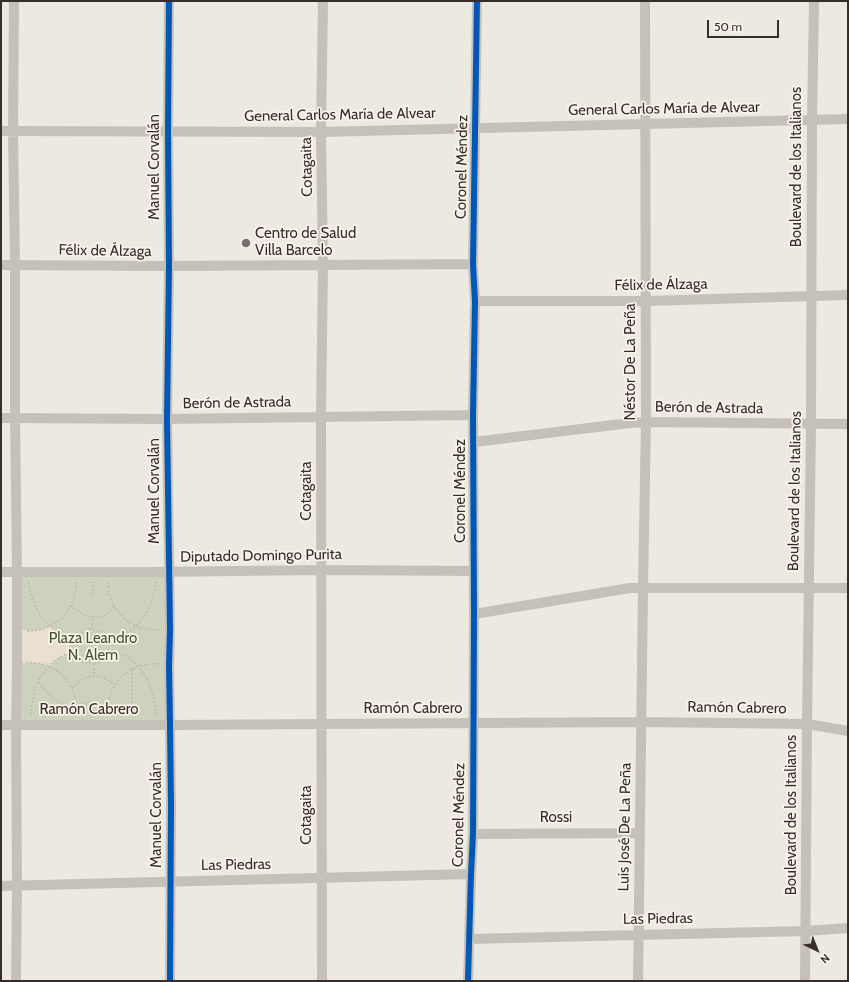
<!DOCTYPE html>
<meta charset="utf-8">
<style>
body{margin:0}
#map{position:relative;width:849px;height:982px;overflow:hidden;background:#ece8e2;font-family:Cabin,sans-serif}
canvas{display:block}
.frame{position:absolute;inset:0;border:2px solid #372e29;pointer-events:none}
.north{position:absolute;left:797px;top:930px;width:40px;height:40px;-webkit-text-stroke:3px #f9f3e9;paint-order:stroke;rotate:137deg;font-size:11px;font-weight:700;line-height:16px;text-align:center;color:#372e29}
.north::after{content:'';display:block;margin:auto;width:14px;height:18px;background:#372e29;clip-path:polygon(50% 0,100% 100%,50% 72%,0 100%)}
.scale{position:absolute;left:707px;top:20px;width:72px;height:18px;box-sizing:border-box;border:2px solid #372e29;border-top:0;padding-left:5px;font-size:12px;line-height:14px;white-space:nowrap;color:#372e29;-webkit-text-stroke:3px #f9f3e9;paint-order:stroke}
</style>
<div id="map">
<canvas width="849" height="982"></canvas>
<div class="frame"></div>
<div class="north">N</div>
<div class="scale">50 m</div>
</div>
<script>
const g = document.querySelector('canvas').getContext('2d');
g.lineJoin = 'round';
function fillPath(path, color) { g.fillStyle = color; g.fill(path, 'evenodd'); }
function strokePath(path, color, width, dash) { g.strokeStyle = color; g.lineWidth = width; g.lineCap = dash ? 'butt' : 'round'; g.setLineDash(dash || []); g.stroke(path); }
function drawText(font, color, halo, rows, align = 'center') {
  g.font = font + ' Cabin,sans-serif'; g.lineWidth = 3.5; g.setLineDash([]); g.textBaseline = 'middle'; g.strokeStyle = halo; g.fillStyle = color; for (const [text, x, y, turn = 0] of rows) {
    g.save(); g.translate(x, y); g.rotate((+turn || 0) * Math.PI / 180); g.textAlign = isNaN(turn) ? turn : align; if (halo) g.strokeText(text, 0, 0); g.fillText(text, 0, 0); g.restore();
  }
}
fillPath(new Path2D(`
 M17,572H169L170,725H16Z`), '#cdd2bd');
fillPath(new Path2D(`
 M50,626L58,633L72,640L70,646L72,653L60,657L49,667L42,664L35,663H22V630L33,631L41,630Z`), '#eae0d2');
strokePath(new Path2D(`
 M29,582C31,608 48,631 72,640
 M108,582C108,611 132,632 160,630
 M93,595V582
 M71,605C81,614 93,622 107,614C109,612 112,609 114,607
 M89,629C100,630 105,632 113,641C113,644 114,648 113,651C113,654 110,656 107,658C103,661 98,663 93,663C81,664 64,652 72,639C76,634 83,632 89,629Z
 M92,629L93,617
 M27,631C55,632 77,609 76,582
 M113,641C138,629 154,610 156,581
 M113,652C141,656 155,689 156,715
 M26,662C32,663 37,663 42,664C64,670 80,692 76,714
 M94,664V676
 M132,669V715
 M38,682C48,694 60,709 77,705C81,705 85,703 89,701
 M72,688C88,673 97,672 115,685
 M31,715C31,694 40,669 60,657C63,655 68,654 71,653
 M107,715C106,684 129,661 160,664`), '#bfb9b3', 1.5, [2, 2]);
strokePath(new Path2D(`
 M14,1L13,132L15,265V418L17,572V665L16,725L17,885L16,981
 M169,1L168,131L169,266L167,419L170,629L169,666L170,725L171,805L170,981
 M1,131L321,132L848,119
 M1,265L169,266L473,264
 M475,301H646L848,295
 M1,418L167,419L473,415
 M474,442L630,423L646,422L848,424
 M1,572H153L322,570L474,571
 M474,614L630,588H848
 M1,725H170L642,722L807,724L848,731
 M473,834L640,833
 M1,886L471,874
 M469,939L806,931L848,928
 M322,981L321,417L323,264L321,132L323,1
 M468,981L471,874L473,834L474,614L473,415L475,301L473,264L477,1
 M638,981L643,588L646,422L645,1
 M805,981L807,724L811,424L812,120L814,1`), '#c6c0bb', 10);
strokePath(new Path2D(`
 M169,1L168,131L169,266L167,419L170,629L169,666L170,725L171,805L170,981
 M468,981L471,874L473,834L474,614L473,415L475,301L473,264L477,1`), '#0057b8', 6);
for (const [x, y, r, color] of [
 [246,243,5,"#766f6a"]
]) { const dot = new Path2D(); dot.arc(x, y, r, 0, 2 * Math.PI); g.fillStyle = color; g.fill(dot); strokePath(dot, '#f9f3e9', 1.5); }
drawText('15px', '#372e29', '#f9f3e9', [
 ["General Carlos María de Alvear",664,109,-1],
 ["General Carlos María de Alvear",340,115,-1],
 ["Manuel Corvalán",155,167,-90],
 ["Cotagaita",307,167,-91],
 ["Coronel Méndez",462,167,-89],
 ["Boulevard de los Italianos",797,167,-90],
 ["Félix de Álzaga",105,251,1],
 ["Félix de Álzaga",661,285,-1],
 ["Néstor De La Peña",631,362,-90],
 ["Berón de Astrada",237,403,-1],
 ["Berón de Astrada",709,408,1],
 ["Manuel Corvalán",155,491,-90],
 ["Cotagaita",307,491,-90],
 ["Coronel Méndez",461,491,-90],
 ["Boulevard de los Italianos",795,491,-89],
 ["Diputado Domingo Purita",261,556,-1],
 ["Ramón Cabrero",737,708,1],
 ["Ramón Cabrero",413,709],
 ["Ramón Cabrero",89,710],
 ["Manuel Corvalán",157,815,-90],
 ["Cotagaita",307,815,-90],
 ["Coronel Méndez",459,815,-89],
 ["Boulevard de los Italianos",792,815,-90],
 ["Rossi",556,818],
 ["Luis José De La Peña",625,827,-89],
 ["Las Piedras",236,865,-1],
 ["Las Piedras",658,919,-1]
]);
drawText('15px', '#372e29', '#f9f3e9', [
 ["Centro de Salud",255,234],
 ["Villa Barcelo",255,251]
], 'left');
drawText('15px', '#44542e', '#f9f3e9', [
 ["Plaza Leandro",93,639],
 ["N. Alem",93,656]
]);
</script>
